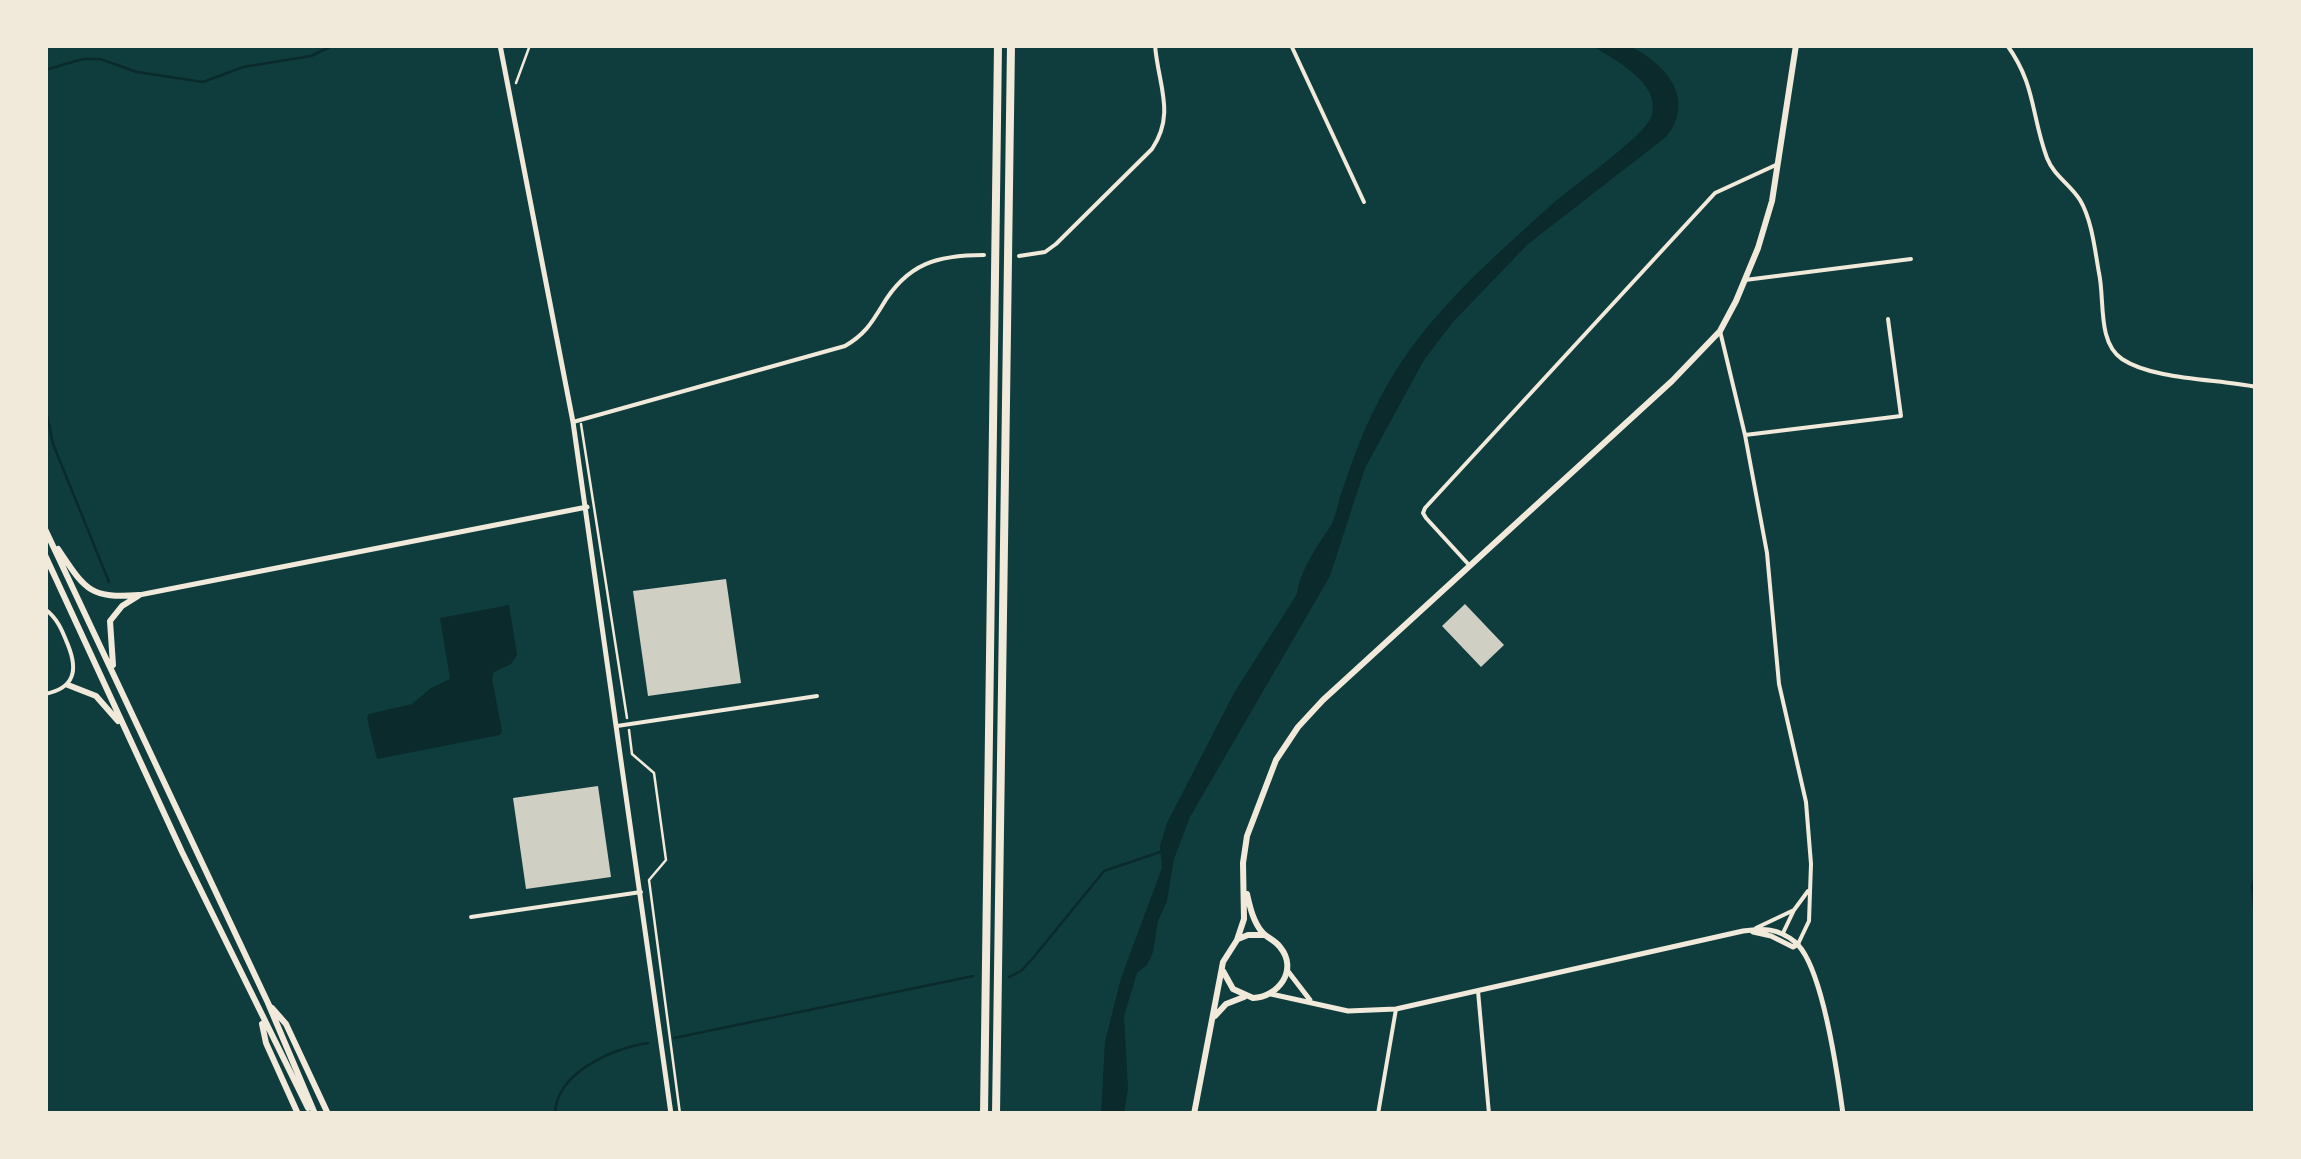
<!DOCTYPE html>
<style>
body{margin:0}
#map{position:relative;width:2301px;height:1159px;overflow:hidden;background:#0f3d3e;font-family:"Roboto Condensed",sans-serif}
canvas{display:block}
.frame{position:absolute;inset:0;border:48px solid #f1e9da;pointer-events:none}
</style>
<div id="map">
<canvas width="2301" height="1159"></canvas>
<div class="frame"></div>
</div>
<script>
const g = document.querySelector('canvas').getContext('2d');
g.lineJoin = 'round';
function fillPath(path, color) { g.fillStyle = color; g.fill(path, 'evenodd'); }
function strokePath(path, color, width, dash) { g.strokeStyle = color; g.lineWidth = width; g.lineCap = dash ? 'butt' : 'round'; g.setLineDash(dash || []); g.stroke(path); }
fillPath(new Path2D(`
 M1591,45C1603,45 1621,42 1631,47C1668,65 1696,101 1666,137L1528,244L1453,322L1424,360L1365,468L1330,576L1190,817L1174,859L1167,901L1158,921L1153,952L1147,965L1137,973L1124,1016L1128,1089L1124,1114H1101L1105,1042L1121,978L1162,868L1160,846L1167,823L1234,693L1297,594C1299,573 1318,544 1330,527C1336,517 1338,502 1342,491C1352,462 1362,433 1376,406C1416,324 1484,266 1550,206C1571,187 1646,136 1652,115C1661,82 1613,59 1591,45Z
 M509,605L517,655L511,664L494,672L492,679L502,731L500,735L377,759L367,718L369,714L412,704L431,688L450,679L440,618Z`), '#0a2a2b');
strokePath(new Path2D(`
 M45,70L83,59H100L137,72L203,82L243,67L311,56L334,45
 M45,405L53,444L109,582
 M2256,874L2252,886L2256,930
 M1009,977L1021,971L1033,958L1104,871L1160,852
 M674,1038L973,976
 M555,1114C556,1072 614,1048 648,1043`), '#0a2a2b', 2.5);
fillPath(new Path2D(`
 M726,579L741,683L648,696L633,591Z
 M1465,604L1504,645L1481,667L1442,626Z
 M598,786L611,877L526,889L513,798Z`), '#cfcfc3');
strokePath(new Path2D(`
 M516,83L530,45
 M581,424L627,718
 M629,730L632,754L654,773L666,860L649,880L680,1114`), '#f1e9da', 2.5);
strokePath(new Path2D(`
 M1291,45L1364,202
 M2007,45C2036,85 2031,115 2047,158C2054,176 2070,184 2080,200C2092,220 2095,251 2099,273C2105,300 2097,342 2122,359C2153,380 2219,379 2256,387
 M1019,256L1045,252L1056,244L1152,149C1176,113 1158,85 1155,45
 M1745,280L1911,259
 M1720,331L1745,435L1767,553L1779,684L1806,802L1811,864L1809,921L1798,944
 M573,422L845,346C864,335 871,324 882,306C907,263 938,255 984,255
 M1745,435L1901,416L1888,319
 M1470,566L1426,518L1423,513L1425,508L1715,193L1778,164
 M45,609C58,619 62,630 68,645C78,670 75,688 45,694
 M617,726L817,696
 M471,917L641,892
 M1756,928L1794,910L1808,891
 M1783,933L1794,910
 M1478,991L1489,1114
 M1378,1114L1396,1009`), '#f1e9da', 4);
strokePath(new Path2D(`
 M500,45L573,422L671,1114
 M139,595L587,507
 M1753,932L1771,936L1793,947L1798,944
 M1287,970L1310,1000
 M1271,994L1348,1011L1396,1009L1743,931C1763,928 1778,928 1795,942C1822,964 1838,1077 1843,1114`), '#f1e9da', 5);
strokePath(new Path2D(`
 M1238,939L1248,935H1264
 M1223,971L1233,989L1253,998C1278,997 1299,970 1280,947C1275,940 1267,938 1262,932C1253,921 1250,907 1247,894
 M1215,1016L1226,1004L1244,997
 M1194,1114L1223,962L1237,940L1244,919L1243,863L1247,836L1276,760L1298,727L1323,700L1672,381L1720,331L1736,301L1758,248L1772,201L1796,45`), '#f1e9da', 6);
strokePath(new Path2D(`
 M45,529L268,1003L315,1114
 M58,549C85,589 89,599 139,595
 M45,555L182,852L308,1108
 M113,665L110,621L122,606L138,596
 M68,685L96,696L118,721
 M272,1008L286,1024L328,1114
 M262,1024L266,1043L298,1114`), '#f1e9da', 6);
strokePath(new Path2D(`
 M984,1114L998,45
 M996,1114L1011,45`), '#f1e9da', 8);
</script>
